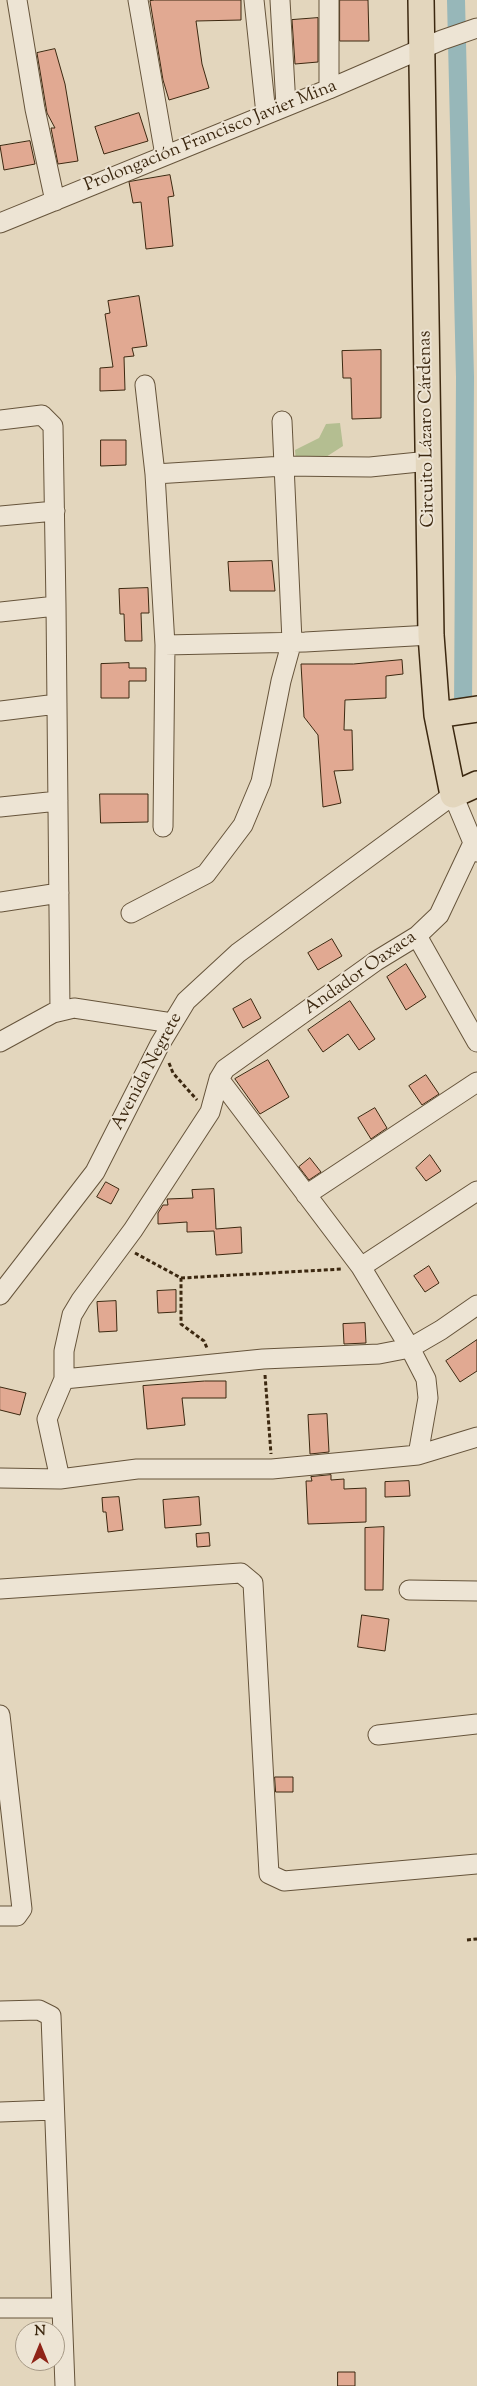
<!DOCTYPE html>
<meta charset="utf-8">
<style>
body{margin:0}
#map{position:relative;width:477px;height:2386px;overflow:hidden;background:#e3d6bd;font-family:"Sorts Mill Goudy",serif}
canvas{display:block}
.north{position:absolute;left:15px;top:2321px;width:50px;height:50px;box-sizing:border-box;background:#ede4d4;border:1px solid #a69986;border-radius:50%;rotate:0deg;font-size:14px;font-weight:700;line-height:20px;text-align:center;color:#3c2810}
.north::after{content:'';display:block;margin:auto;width:18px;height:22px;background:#8f2418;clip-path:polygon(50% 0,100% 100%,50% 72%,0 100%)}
</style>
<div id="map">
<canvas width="477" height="2386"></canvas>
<div class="north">N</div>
</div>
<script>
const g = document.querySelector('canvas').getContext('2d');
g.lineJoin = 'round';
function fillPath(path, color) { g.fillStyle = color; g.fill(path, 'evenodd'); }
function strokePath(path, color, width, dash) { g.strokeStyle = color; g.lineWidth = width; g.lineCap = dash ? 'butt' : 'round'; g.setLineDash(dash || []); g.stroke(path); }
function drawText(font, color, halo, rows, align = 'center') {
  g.font = font + ' "Sorts Mill Goudy",serif'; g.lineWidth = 4; g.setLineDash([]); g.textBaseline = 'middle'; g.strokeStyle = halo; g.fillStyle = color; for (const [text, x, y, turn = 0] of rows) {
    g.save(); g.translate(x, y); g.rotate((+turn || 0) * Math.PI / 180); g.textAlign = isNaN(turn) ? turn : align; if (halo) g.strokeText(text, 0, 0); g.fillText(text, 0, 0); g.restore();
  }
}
fillPath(new Path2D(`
 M340,423L343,446L312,466L296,462L295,450L319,438L326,424Z`), '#b4be91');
strokePath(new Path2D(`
 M456,0L465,377L463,711`), '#97b7b9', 18);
const building = new Path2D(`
 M155,0H241V20L196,21L202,64L209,88L169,100L163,80L150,1Z
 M340,0H368L369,41H340Z
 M318,18V62L295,64L292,20Z
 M55,49L65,84L78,161L58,164L51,128H55L47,113L37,53Z
 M139,113L148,141L104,154L95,127Z
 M30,141L35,164L4,170L0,146Z
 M170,175L174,196L168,197L173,246L146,249L141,202L133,203L129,182Z
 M139,296L147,346L132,348L134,356L124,357L125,390L100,391V368L113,367L105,314L110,313L108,301Z
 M381,350V418L352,419L351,378H343L342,351Z
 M101,440H126V465L101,466Z
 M272,561L275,591H230L228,562Z
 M148,588L149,613H141L142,641H125L124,614H120L119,589Z
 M402,660L403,674L386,676V698L345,700L344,730H352L353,770L334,771L341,803L323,807L318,735L304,717L301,664H353Z
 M129,663V668H146V681H129V698H101V664Z
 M100,794H148V822L101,823Z
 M332,939L342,956L318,970L308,953Z
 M406,964L426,997L406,1010L387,977Z
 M251,999L261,1018L243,1028L233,1009Z
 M350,1001L375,1039L359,1050L348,1034L323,1052L308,1030Z
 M268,1060L289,1097L260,1114L235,1079Z
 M426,1075L439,1094L422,1105L409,1086Z
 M375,1108L387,1128L371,1139L358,1118Z
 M430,1155L441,1171L426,1181L416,1168Z
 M310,1158L321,1172L309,1180L299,1167Z
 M106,1182L119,1189L111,1204L97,1197Z
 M214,1189L216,1229L241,1227L242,1253L216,1255L214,1231L187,1232V1222L158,1224V1213L163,1205H168L167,1199L193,1198L192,1190Z
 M429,1266L439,1283L425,1292L414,1276Z
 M176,1290V1312L158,1313L157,1291Z
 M116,1301L117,1331L99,1332L97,1302Z
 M365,1323L366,1343L344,1344L343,1324Z
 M477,1340V1371L460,1382L446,1361Z
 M205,1381H226V1398H182L185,1425L147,1429L143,1386Z
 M0,1387L26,1393L20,1415L0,1410Z
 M327,1414L329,1452L310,1454L308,1415Z
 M331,1475V1480L344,1479V1489L366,1488V1522L308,1524L306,1481H312L311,1477Z
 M409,1481L410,1496L385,1497V1482Z
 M119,1497L123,1530L108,1532L106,1512H103L102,1498Z
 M199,1497L201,1525L165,1528L163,1500Z
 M384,1527L383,1590H365V1528Z
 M209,1533L210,1546L197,1547L196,1534Z
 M362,1615L389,1619L385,1651L358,1647Z
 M275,1777H293V1792H276Z
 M338,2372H355V2386H338Z`);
fillPath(building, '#e1a992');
strokePath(building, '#3c2810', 1);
const minor = new Path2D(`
 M17,0L35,109L55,201
 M138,0L165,155
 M254,0L266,114
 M280,0L286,106
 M329,0V89
 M0,223L329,89L442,40L477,28
 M145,385L155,474L165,645L163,827
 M0,420L42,415L53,426L56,606L0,612
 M155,474L284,466L370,467L429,461
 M0,516L55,511
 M56,606L60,1011
 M165,645L305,642L431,635
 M0,711L57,704
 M0,807L58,801
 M0,902L59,893
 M131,913L206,874L243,825L261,782L281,681L292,641L282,421
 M417,936L477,1042
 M0,1042L53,1013L74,1008L172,1023
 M219,1079L361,1267L410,1348L426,1379L428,1398L418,1455
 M306,1195L477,1082
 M361,1267L477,1191
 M0,1295L95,1172L160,1044L186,1001L238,953L453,795L477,852
 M64,1379L263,1359L379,1354L410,1348L441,1330L477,1305
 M0,1478L60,1479L137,1469H272L418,1455L477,1437
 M60,1479L47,1419L64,1379V1351L72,1315L81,1300L133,1230L210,1112L219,1079L225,1069L376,961L417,936L439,915L473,843
 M0,1589L241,1573L253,1583L269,1874L284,1881L477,1864
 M409,1590L477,1591
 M0,1715L22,1909L17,1916H0
 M378,1735L477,1724
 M0,2011L39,2010L51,2016L62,2308
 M0,2112L54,2110
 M0,2308H62L65,2386`);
const major = new Path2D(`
 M421,0L431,635L437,715L453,795L477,784
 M437,715L477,709`);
strokePath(minor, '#66543b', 21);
strokePath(major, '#3c2810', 28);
strokePath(new Path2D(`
 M169,1063L173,1073L197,1100
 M135,1253L181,1278V1324L204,1341L207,1348
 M181,1278L342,1269
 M265,1375L271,1454
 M467,1940L477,1939`), '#3c2810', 3, [4, 2.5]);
strokePath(minor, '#ede4d4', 19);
strokePath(major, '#e3d6bd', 25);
drawText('18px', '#3c2810', '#ede4d4', [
 ["Prolongación Francisco Javier Mina",211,137,-22],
 ["Circuito Lázaro Cárdenas",428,429,-91],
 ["Andador Oaxaca",361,974,-35],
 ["Avenida Negrete",148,1072,-62]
]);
</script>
